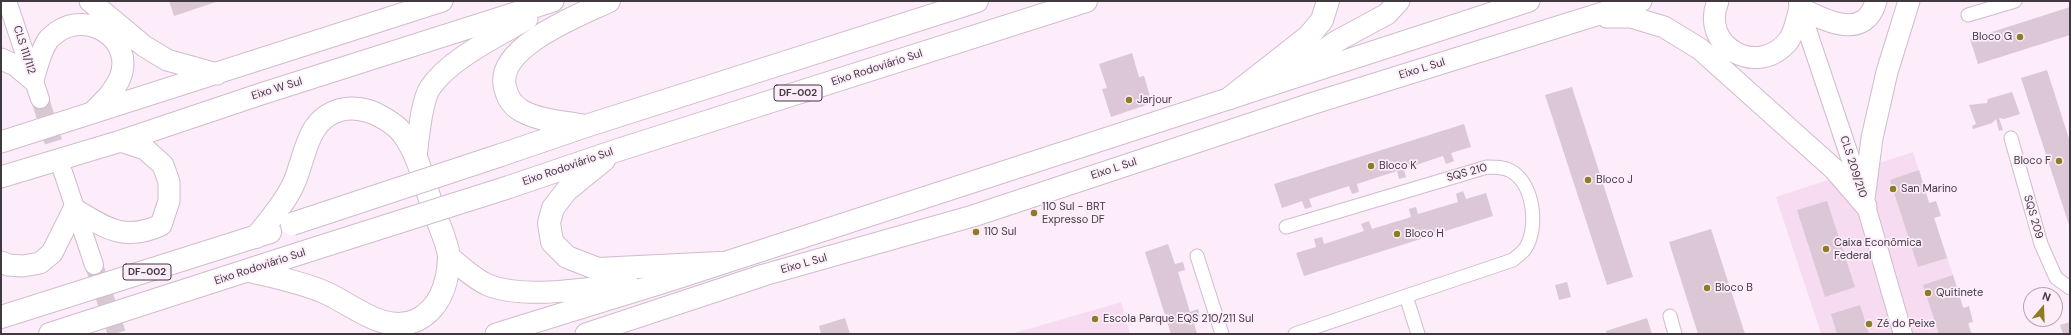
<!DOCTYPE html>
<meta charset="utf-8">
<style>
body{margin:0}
#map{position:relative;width:2071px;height:335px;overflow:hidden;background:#fdecf9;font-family:"DM Sans",sans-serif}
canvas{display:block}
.frame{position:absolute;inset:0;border:2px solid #413940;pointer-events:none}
.north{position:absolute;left:2023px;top:287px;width:40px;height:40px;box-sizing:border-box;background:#fdecf9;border:1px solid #b2a4af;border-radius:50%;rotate:19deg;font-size:11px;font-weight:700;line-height:16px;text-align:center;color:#413940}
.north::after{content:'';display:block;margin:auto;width:14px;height:18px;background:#8d7c23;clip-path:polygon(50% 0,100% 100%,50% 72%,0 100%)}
</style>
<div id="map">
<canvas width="2071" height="335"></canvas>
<div class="frame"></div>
<div class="north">N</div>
</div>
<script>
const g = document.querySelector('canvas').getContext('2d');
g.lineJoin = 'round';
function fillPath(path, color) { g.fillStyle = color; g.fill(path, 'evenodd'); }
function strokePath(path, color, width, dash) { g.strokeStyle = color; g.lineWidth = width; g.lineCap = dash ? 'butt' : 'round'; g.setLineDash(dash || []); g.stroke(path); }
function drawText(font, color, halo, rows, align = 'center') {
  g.font = font + ' "DM Sans",sans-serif'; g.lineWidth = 3.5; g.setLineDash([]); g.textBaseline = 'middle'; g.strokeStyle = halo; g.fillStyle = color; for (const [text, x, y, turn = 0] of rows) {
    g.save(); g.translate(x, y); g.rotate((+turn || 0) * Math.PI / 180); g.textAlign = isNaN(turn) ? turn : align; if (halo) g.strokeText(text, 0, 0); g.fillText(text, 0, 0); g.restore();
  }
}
fillPath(new Path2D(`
 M1913,152L1972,334H1821L1776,197Z
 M1121,302L1130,334H1011L1115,304Z`), '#f7dbf1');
fillPath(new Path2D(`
 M169,1H219L174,16Z
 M2070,7V35L1978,64L1970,39Z
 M1132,53L1139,77L1144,76L1152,103L1111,117L1102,89L1107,88L1099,64Z
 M2047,70L2070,142V228L2021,78Z
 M1572,87L1633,277L1607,285L1545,95Z
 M2012,92L2020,114L2004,119L1999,118L2003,130L1999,131L1996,119L1992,123L1973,129L1972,126L1976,124L1969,105L1987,103L1988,99Z
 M1464,124L1471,147L1451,153L1454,161L1446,164L1443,156L1404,169L1406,177L1399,179L1397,171L1357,184L1359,192L1352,194L1349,186L1309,199L1312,207L1305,209L1302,201L1282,208L1274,184Z
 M1919,170L1929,203L1936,201L1941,216L1934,218L1947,258L1918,267L1890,180Z
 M1463,191L1466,199L1486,193L1493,216L1304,276L1296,253L1316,247L1314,239L1322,237L1324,244L1364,231L1361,224L1369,221L1372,229L1411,217L1409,209L1416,207L1418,214L1458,202L1456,194Z
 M1827,201L1855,287L1825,297L1797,210Z
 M1711,229L1745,334H1698L1669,242Z
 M1168,244L1175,264L1183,262L1185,270L1178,272L1190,312L1198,309L1200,317L1193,319L1197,334H1171L1145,252Z
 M1953,275L1963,308L1969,306L1973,322L1968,323L1971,334H1939L1923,285Z
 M1567,282L1571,297L1559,300L1555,285Z
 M1860,305L1869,334H1837L1831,314Z
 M845,318L850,334H821L819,326Z
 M1647,318L1652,334H1607L1606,331Z
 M2070,322V334H2063L2060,325Z`), '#dcc7d7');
strokePath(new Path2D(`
 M40,99L63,172
 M94,265L117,334`), '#d7c8d4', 18, [18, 9]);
const street = new Path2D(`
 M1968,15L2015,1
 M2011,138L2041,244L2056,278L2070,288
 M1286,227L1487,167C1495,167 1504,167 1511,171C1534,184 1539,228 1525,249C1522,253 1517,256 1513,260L1406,296
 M1197,256L1222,334
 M1670,316L1675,334
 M1295,334L1406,296L1418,334`);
const secondary = new Path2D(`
 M7,1L40,99
 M1798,3L1864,199L1903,334
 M63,172L94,265`);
const primary = new Path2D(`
 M90,1L144,46L167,60L217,74
 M1718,1C1699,47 1759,79 1789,40C1795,31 1797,18 1800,8C1824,20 1865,42 1876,1
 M1607,17H1631L1664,27L1700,49L1834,169L1866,206
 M1,59L15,65L33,80C37,67 40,52 48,40C50,37 54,35 57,32C89,10 135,40 120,78C114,92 103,102 93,112
 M1293,71L1337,41L1387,14L1399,1
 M1,142L442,1
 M416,157C418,141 421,102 430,88C449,59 498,36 527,19
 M1,177L121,141L261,94L553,1
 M1864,199L1872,138L1887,72L1909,1
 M449,257C461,266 474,279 488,285C525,300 588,288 628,284
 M1,262L8,265L23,266L40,263L52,253L74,209C106,228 124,242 161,225L169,201V182L163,165L145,149L121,141
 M496,334L668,281L1529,1
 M586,334L764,275L973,216L1314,103L1641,1`);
const highway = new Path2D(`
 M1230,98L1309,36L1322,20L1328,1
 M585,126C565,122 540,121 522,111C513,106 507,97 505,87C495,47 580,15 609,1
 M501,155L586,126L977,1
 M604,160L567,190L553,208L549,223L552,242L567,257L598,269L720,263
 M509,187L615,151L1086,1
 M250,271C275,277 300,282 324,292C352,304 384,335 417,320C440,308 448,283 449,258C449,246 438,223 434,211C425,187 419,155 403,134C397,125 386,119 376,114C366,109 352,107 340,110C305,120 306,158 293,185C284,204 269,221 256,237
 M1,317L270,232
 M50,334L301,253`);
strokePath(street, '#d0bccc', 15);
strokePath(secondary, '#d0bccc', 20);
strokePath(primary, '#d0bccc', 23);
strokePath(highway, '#d0bccc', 24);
strokePath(street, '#fff', 13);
strokePath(secondary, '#fff', 18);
strokePath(primary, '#fff', 21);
strokePath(highway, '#fff', 22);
const highwayBridge = new Path2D(`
 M292,224L501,155
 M301,253L509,187`);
strokePath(highwayBridge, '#d0bccc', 24, []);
strokePath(highwayBridge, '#fff', 22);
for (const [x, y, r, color] of [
 [2020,37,4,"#8d7c23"],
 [1129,100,4,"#8d7c23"],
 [2059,161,4,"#8d7c23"],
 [1371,166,4,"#8d7c23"],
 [1588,180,4,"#8d7c23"],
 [1893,189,4,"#8d7c23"],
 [1034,213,4,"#8d7c23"],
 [976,232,4,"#8d7c23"],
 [1397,234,4,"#8d7c23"],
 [1826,249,4,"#8d7c23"],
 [1707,288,4,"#8d7c23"],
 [1928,293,4,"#8d7c23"],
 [1095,319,4,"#8d7c23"],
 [1869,324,4,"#8d7c23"]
]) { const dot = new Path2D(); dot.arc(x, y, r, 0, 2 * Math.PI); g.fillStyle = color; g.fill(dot); strokePath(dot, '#fdecf9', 1.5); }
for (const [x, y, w] of [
 [798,93,48],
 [147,272,48]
]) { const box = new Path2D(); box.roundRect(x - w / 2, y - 8, w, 16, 3); g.fillStyle = '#fdecf9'; g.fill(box); strokePath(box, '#413940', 1); }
drawText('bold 10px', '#413940', null, [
 ["DF-002",798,93],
 ["DF-002",147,272]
]);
drawText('11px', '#413940', '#fdecf9', [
 ["Bloco G",2012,37,"right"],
 ["Jarjour",1137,100],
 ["Bloco F",2051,161,"right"],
 ["Bloco K",1379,166],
 ["Bloco J",1596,180],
 ["San Marino",1901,189],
 ["110 Sul - BRT",1042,207],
 ["Expresso DF",1042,220],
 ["110 Sul",984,232],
 ["Bloco H",1405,234],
 ["Caixa Econômica",1834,243],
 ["Federal",1834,256],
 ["Bloco B",1715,288],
 ["Quitinete",1936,293],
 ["Escola Parque EQS 210/211 Sul",1103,319],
 ["Zé do Peixe",1877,324]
], 'left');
drawText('11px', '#413940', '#fdecf9', [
 ["CLS 111/112",24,50,72],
 ["Eixo Rodoviário Sul",877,68,-18],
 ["Eixo L Sul",1422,69,-17],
 ["Eixo W Sul",277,89,-17],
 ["Eixo Rodoviário Sul",568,167,-19],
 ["CLS 209/210",1853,167,72],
 ["Eixo L Sul",1114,169,-18],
 ["SQS 210",1467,173,-15],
 ["SQS 209",2033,217,74],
 ["Eixo L Sul",804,264,-16],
 ["Eixo Rodoviário Sul",260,267,-18]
]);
</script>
